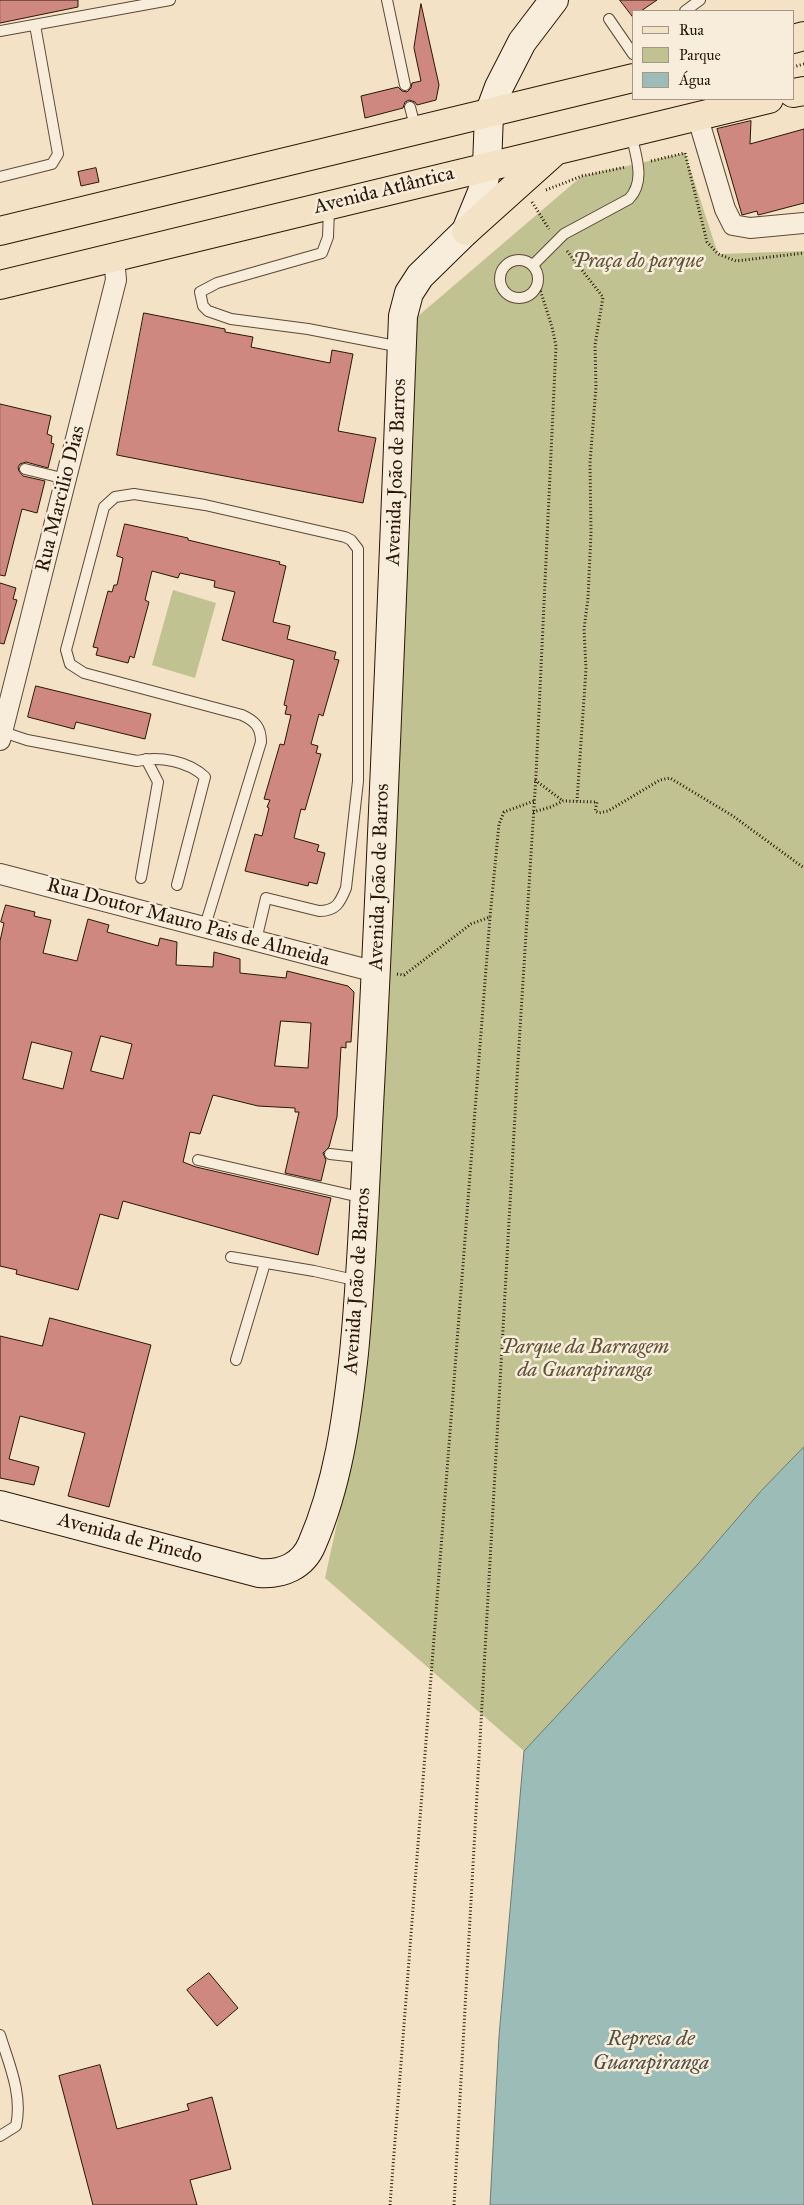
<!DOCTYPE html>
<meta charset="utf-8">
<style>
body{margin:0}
#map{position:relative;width:804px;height:2205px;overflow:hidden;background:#f4e2c6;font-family:"IM FELL Great Primer",serif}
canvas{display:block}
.legend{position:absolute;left:632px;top:10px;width:162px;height:90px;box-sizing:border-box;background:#f8ecda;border:1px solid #a59686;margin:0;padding:6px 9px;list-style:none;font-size:15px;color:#291607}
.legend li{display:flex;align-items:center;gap:10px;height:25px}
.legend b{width:25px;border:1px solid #a59686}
</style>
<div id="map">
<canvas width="804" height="2205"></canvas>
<ul class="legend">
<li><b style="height:6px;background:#f4e2c6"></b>Rua</li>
<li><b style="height:14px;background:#c1c291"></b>Parque</li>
<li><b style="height:14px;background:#9cbdb7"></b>Água</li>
</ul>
</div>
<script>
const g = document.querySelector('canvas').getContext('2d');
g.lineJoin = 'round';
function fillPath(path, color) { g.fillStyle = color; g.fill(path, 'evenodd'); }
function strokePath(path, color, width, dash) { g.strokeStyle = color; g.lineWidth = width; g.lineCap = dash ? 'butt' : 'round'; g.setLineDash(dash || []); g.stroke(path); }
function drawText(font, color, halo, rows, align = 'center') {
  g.font = font + ' "IM FELL Great Primer",serif'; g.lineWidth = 5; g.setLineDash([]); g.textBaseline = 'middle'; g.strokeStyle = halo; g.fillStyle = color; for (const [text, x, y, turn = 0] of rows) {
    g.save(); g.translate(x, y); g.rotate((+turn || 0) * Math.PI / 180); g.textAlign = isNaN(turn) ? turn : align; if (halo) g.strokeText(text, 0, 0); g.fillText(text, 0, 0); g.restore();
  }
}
fillPath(new Path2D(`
 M685,153L718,254L804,251V1732L516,1850L524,1751L325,1578L361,1414L371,1276L389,998L417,317L582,176Z
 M173,590L216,603L195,678L152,665Z`), '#c1c291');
const water = new Path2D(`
 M804,1447V2205H490L499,2036L524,1751L698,1564L761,1491Z`);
fillPath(water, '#9cbdb7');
strokePath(water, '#6e7a71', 1);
const building = new Path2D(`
 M0,0H78V7L0,23Z
 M620,0H657L641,11H633V17Z
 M421,4L439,85L436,100L417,105L415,102L409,100L405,102L403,108L365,118L361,96L398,87L402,91L407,92L411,88L412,83L421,81L414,48Z
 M751,121L750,144L804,129V203L766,213L758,215L757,211L742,215L717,129Z
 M96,168L99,182L81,186L78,172Z
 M144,313L225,329V332L253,337L251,347L330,363L332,350L353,354L338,431L376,438L363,503L117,455Z
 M0,404L51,416L47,434L52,436L51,443L54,444L48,468L26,462L20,464L18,467L19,471L23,476L45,481L37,513L22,509L5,576L0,575Z
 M125,524L188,538V540L280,562L279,564L286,566L273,622L290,626L287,639L336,652L334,659L339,660L323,716L319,714L311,744L318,746L316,753L321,754L305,810L301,809L294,838L319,845L317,851L325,853L317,884L309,882L308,886L245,871L255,834L262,836L269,808L267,807L270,800L264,799L280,744L284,745L291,715L285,714L287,706L284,705L294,660L222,640L235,592L214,587L215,581L180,573L178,578L152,571L145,600L149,602L134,658L130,656L128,663L96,655L98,648L93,647L108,591L112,592L114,585H117L123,558L117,556Z
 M0,583L16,588L13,599L17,600L4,644L0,643Z
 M36,686L151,714L145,739L76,722L74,729L28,717Z
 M6,905L35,912L34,916L51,920L43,953L77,961L88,919L109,925L107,932L158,946L160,938L177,942L176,965L213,967L214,952L240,959V973L286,978L287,971L348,986L354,992L351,1042H346V1048L341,1047L337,1117L329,1147L323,1153L326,1160L321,1181L285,1173L299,1112H295V1108L258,1106L213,1095L200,1134L190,1132L183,1162L196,1167L331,1198L318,1255L123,1201L118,1219L100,1214L78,1290L16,1274L17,1270L0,1266V941L4,923L1,922ZM281,1021L311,1023L308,1068L275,1066ZM101,1036L132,1044L123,1079L91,1071ZM32,1042L72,1052L63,1089L23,1079Z
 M50,1318L151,1345L109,1507L68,1496L85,1433L20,1416L9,1459L39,1467L34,1485L0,1478V1336L42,1346Z
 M209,1973L238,2008L217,2026L187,1990Z
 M100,2065L117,2129L189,2110L187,2104L212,2097L231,2169L190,2180L197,2205H93L59,2076Z`);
fillPath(building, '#cf8880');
strokePath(building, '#291607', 1);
const lane = new Path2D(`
 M387,0L405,85
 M685,11L700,0
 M609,19L633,54
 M0,31L170,0
 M410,107L416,130
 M0,177L52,164L58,154L35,25
 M329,207L328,237L322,253L217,283L200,292L203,306L208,311L231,319L308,329L401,347
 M500 279a19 19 0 1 1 38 0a19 19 0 1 1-38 0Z
 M533,265L564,234L629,199C646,181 636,156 631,134
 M25,469L66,479
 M0,731L27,740L137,761C160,756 188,761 205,777L177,885
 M141,878L158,782L146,759
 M205,926L261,742C261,727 255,721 242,715L84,673L70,664L66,650L104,507L115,497L134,494L205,505L345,537L351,540L358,549V781L346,888C340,903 336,911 319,911L266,898L256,940
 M330,1154L366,1158
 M198,1160L364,1198
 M231,1257L314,1271L359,1281
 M236,1360L265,1263
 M0,2035C9,2064 23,2095 16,2126L0,2136`);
const street = new Path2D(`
 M697,115L725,209L733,225L750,228L804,223
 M0,740L116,280L114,257
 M0,874L376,972`);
const secondary = new Path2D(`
 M0,1505L259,1573C282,1575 303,1566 312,1544C338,1484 347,1418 354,1353C362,1271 365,1188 369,1106C383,843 393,579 403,316L409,293L420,276L466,231L482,192L487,166L489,114L499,87L522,42L554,0`);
const primary = new Path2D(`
 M793,39L804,36
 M793,93L804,91
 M0,231L633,78
 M466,231L554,152
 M0,285L769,99`);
strokePath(lane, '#5c4937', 12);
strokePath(street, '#5c4937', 22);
strokePath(secondary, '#291607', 30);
strokePath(primary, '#291607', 30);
strokePath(new Path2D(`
 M793,67L804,64
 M651,161L685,153L707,242L718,254L736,261L804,253
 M546,190L582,176L626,167
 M532,202L549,229
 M567,251L603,297L595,345L596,387L590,463L591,533L588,598L584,629L586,669L577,801
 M535,780L563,801
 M533,812L551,807L563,801L597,802L595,811L599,813L608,811L660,780L670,778L733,816L804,868
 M397,974L404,975L471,924L490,917L499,824L504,812L534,801
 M390,2205L490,917
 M454,2205L518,1061L536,775L556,346L552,327L538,283`), '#291607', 3, [1, 2.5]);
strokePath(lane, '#f8ecda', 10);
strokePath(street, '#f8ecda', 20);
strokePath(secondary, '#f8ecda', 28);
strokePath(primary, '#f4e2c6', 28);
drawText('20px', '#291607', '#f8ecda', [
 ["Avenida Atlântica",384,191,-14],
 ["Avenida João de Barros",397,472,-88],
 ["Rua Marcilio Dias",61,499,-76],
 ["Avenida João de Barros",380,877,-88],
 ["Rua Doutor Mauro Pais de Almeida",188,923,15],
 ["Avenida João de Barros",358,1281,-86],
 ["Avenida de Pinedo",130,1539,15]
]);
drawText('italic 20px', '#5e5237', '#f8ecda', [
 ["Praça do parque",638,262],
 ["Parque da Barragem",585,1348],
 ["da Guarapiranga",585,1371]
]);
drawText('italic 21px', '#515045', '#f8ecda', [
 ["Represa de",651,2040],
 ["Guarapiranga",651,2064]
]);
</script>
